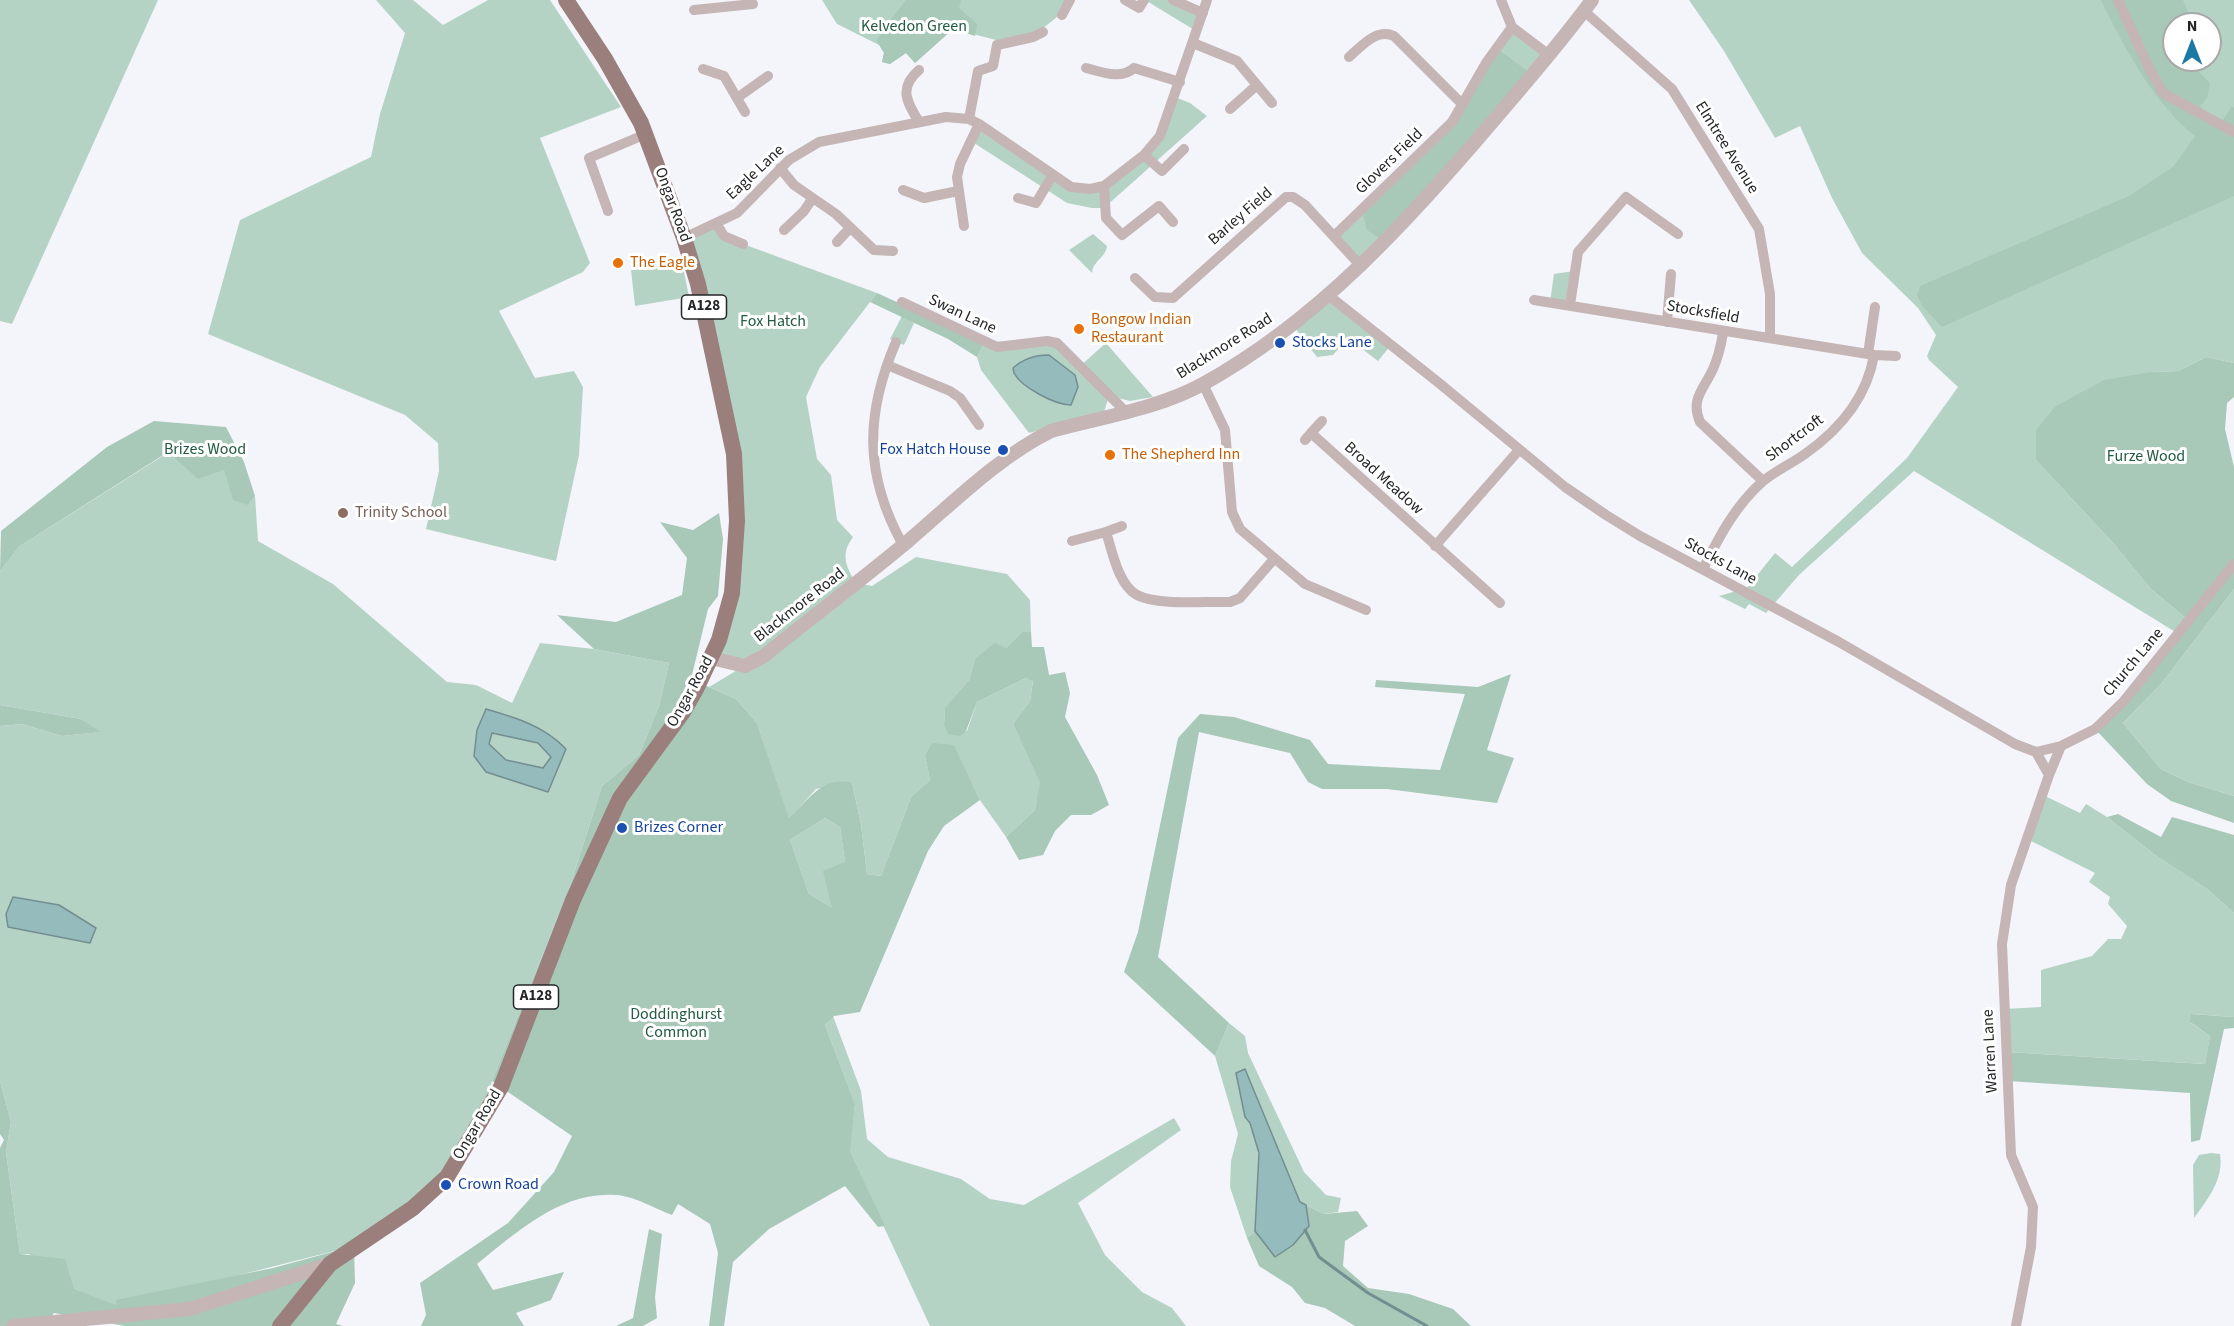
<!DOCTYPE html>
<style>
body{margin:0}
#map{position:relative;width:2234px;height:1326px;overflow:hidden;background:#f3f5fb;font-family:"Source Sans 3",sans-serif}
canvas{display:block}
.north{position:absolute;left:2162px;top:12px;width:60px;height:60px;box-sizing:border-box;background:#fff;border:2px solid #a8a8a9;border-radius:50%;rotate:0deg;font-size:16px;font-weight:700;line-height:24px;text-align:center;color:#252628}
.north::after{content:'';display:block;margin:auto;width:21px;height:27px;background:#1c79a6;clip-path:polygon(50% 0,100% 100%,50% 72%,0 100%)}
</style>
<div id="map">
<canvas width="2234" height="1326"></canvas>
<div class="north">N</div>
</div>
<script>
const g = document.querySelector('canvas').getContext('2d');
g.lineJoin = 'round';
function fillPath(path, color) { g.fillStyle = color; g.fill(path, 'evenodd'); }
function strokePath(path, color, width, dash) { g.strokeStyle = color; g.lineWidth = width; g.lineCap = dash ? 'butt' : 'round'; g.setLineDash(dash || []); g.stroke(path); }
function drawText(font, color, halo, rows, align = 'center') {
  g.font = font + ' "Source Sans 3",sans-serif'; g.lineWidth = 6; g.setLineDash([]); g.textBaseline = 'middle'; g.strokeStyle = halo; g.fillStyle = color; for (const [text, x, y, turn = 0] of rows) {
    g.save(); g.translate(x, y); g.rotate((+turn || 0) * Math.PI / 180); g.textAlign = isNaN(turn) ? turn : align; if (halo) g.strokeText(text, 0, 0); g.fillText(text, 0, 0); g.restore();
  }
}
fillPath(new Path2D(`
 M0,0H158L12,324L0,321Z
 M376,0H413L443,25L488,0H550L621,107L540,138L590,263L583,272L499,311L535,378L574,371L583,387L579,455L556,561L426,529L439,471L438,443L405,415L208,334L240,220L371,157L380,114L405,33Z
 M822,0H1066L1057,17L1042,29L1004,42L953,29L915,63L906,53L890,64L882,62L884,53L879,45L837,24Z
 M1145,0H1173L1203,13L1196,31Z
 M1689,0H2234V363L2206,357L2178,371L2152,372L2036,460L2114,544L2150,588L2188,620L2177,633L1914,471L1799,575L1766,613L1749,604L1745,609L1719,596L1747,588L1775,553L1792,567L1907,458L1958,387L1929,360L1927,356L1936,335L1918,308L1862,253L1832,198L1800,126L1775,138L1724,51ZM2174,24H2210V60H2174Z
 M1512,27L1549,55L1533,74L1497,48Z
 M1175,97L1190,103L1207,116L1104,208H1092L1067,203L971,141L979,124L1071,187L1104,186L1160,136Z
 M1362,210L1384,241L1360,265L1334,236Z
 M716,223L732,240L877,293L820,367L806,397L817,459L831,475L837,520L853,537C840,554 846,567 856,583L872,586L916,557L1007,574L1030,600L1031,632H1022L1006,648L975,659L969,680L945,709L944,725L967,731L977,702L1026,678L1033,680L1030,701L1013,724L1041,782L1035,810L1006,837L980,800L954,746L925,756L930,780L911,797L881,876L867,874L861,824L852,783L816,789L789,819L757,723L736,699L709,687L744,666L711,658L719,640L736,484L684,238Z
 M1093,234L1107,246C1106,257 1093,261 1092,273L1069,250Z
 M681,257L689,297L635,306L631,270Z
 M1574,271L1570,305L1550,302L1554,274Z
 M1328,295L1391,345L1378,361L1348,338L1333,355L1317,357L1292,324Z
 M902,316L914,323L904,345L890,339Z
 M1047,341L1079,367L1106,343L1153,397L1130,401L1109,396L1104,412L1029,433L981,370L977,357L985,342Z
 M169,452L198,478L224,470L248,505L255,496L258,541L333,584L447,682L476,685L512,703L540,643L594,649L669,663L659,706L639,755L602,786L569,889L492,1081L481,1120L447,1177L354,1246L117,1306L73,1289L29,1254H20L6,1152L11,1122L0,1081V726L22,724L62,736L100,732L81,719L0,705V571L20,546Z
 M2234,589V796L2188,782L2161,769L2123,723L2161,684Z
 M2043,795L2080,813L2086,804L2107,817L2155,855L2207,889L2234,913V1017L2192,1014L2191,1023L2210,1036L2205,1064L2007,1052L2004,1009L2041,1007V970L2092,956L2108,939H2121L2127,926L2108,904L2110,897L2089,882L2095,873L2027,839Z
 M825,818L840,827L845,862L833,909L809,894L790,840Z
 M833,1016L861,1091L867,1139L888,1157L961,1179L990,1199L1024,1205L1174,1118L1181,1130L1078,1203L1105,1255L1142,1292L1172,1308L1186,1326H930L849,1152L855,1104L825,1025Z
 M1229,1023L1245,1036L1248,1053L1304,1172L1326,1195L1341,1198L1338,1212L1324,1214L1300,1202L1245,1069V1117C1269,1145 1255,1196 1255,1231L1247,1238L1230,1187L1231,1161L1238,1134L1215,1056Z
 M2211,1153L2220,1154C2224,1179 2208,1199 2194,1218L2193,1165L2199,1155Z`), '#b5d3c4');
fillPath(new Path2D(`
 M906,0H961L959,8L977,24L975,36L953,29L915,63L906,53L890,64L882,62L884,53L877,41L882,31Z
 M2101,0H2183L2193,24H2174V60H2187L2210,83L2207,98L2200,106L2207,116L2220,124L2232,106L2234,108V196L1942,327L1923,307L1917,296L1920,286L2129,196L2173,167L2195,136C2153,102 2125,49 2101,0Z
 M1497,48L1533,74L1384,241L1367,230L1362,210L1436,138Z
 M877,293L985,342L977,357L948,339L870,302Z
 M2206,357L2234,363V397L2227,403L2225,429L2234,467V589L2161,684L2123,723L2161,769L2188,782L2234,796V823L2171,801L2147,784L2095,729L2188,620L2150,588L2114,544L2036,460V430L2056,406L2104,380L2152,372L2178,371Z
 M154,421L226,427L244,462L255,496L248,505L233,500L224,470L198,479L168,452L20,546L0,571L1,531L107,447Z
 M719,513L723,539L718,596L708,609L691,679L736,699L757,723L789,818C808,801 822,775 852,783L861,824L867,874L881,876L911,797L930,780L925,756L932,743L954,745L980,800L944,826L928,851L860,1012L834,1016L825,1025L855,1104L850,1152L885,1226L878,1227L845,1186L769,1229L733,1262L724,1326H709L718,1253L710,1224L678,1204L672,1215C656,1209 634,1196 616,1195C561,1191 517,1232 477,1264L493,1290L564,1272L551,1300L516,1313L524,1326H421L426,1315L420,1283L508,1223L554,1172L572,1136L492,1081L569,889L602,786L639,755L659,706L669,663L594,649L557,615L616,622L682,595L687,558L660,522L693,530ZM825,818L840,827L845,862L823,871L832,908L809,894L790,840Z
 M1022,632H1031L1032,647H1044L1049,675L1065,672L1070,693L1065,717L1097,775L1109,805L1091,815H1071L1055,831L1043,855L1019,860L1006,837L1035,810L1040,782L1013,724L1030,701L1033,681L1026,678L977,702L966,731L960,736L948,734L944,725L945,708L969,680L975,659L995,643L1006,648Z
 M1511,674L1487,750L1514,758L1497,803L1387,789H1322L1308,782L1290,753L1199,732L1158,957L1229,1023L1215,1056L1124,972L1138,932L1178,738L1200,714L1234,717L1310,740L1328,764L1440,770L1465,694L1375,687L1376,680L1478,687Z
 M0,705L81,719L101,732L62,736L22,724L0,726Z
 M2118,814L2161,837L2172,817L2234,835V913L2207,889L2155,855L2107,817Z
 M2191,1014L2234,1017V1028L2224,1029L2200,1140L2191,1142L2190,1093L2008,1081L2007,1052L2205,1064L2210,1036L2190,1022Z
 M0,1081L11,1122L6,1152L20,1254L65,1259L74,1289L116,1305V1300L273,1268L354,1246L355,1283L336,1324L343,1326H125L54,1313L45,1326H0V1148L4,1140L0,1134Z
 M1306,1205L1324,1214L1357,1211L1368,1226L1345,1241L1343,1266L1368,1288L1409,1294L1453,1309L1471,1326H1355L1325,1308L1305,1303L1292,1287L1259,1266L1247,1238L1255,1231L1276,1257L1309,1226Z
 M649,1229L662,1234L655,1297L657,1318L643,1326H616L633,1318Z`), '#a8c8b8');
const water = new Path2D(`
 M1049,355L1075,375L1078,387L1071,405C1055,405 1021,387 1014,373L1013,368C1023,359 1036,355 1049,355Z
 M486,709C517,718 544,726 566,749L548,792L486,772L474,756L477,730ZM492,733L538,743L551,757L543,768L506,760L489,744Z
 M13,897L59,905L96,928L90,943L8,927L6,914Z
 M1245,1069L1300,1202L1306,1205L1309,1226L1293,1245L1275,1257L1255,1231L1259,1153L1250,1123L1245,1117L1236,1073Z`);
fillPath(water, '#95bbbd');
strokePath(water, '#738e90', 1.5);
strokePath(new Path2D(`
 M1305,1230L1319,1257L1368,1293L1427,1326`), '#738e90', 3);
strokePath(new Path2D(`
 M1125,0L1139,8L1144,0
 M1173,0L1203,13
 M1501,0L1512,27
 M2118,0L2148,66L2163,93L2234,132
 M694,10L753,4
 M1584,11L1672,89L1759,229L1770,294V338
 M1062,15L1070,0
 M1193,43L1237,61L1272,103
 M1349,57C1362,46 1376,28 1394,36L1462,104
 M1086,68C1102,72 1121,80 1134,68L1180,82
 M703,69L724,76L745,112
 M919,70C898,88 907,102 919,122
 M737,98L768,76
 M1230,109L1257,85
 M969,119L978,71L993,66L997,45L1033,37L1043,32
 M1144,155L1162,171L1184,149
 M780,168L794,185L836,214L874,250L893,251
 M1104,186L1106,218L1122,235L1159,206L1173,222
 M903,190L924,198L958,191
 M1018,198L1036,203L1052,176
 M608,211L589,158L646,134
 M716,223L724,236L743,244
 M964,226L957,177L960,164L979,124
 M784,230L804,211L812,199
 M1334,236L1452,122L1486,63L1512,27L1549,55
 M684,238L737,213L789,160L819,142L946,117L969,119L979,124L1071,187L1090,189L1104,186L1144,155L1160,136L1207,0
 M837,242L850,228
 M1135,278L1155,297L1173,298L1286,197H1293L1305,205L1360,265
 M1328,295L1439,383L1565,487L1606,515L1640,536L1839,642L2015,744L2036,752
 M1534,300L1874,355L1896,356
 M902,302L997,347L1047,341L1057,343L1126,412
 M1570,305L1578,252L1626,197L1678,234
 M1667,322L1671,274
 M1723,333C1721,345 1718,358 1713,369C1704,389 1690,399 1700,422L1763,481
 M896,342C865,414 864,475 903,545
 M1868,354L1875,307
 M887,365L950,391L960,398L979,425
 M1203,384L1225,430L1232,512L1240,529L1305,584L1366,610
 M1311,433L1322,421
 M1305,440L1311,433L1500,603
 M1106,532L1122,526
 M1072,541L1106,532C1112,550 1118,585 1137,595C1158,606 1205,601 1230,602L1240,598L1274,559
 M1435,546L1519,450
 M1703,569C1719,537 1735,506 1762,482C1775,471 1791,464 1805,454C1839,430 1867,397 1874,355
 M2036,752L2061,746L2095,729L2124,701L2234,564
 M2049,775L2061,746
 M2016,1326L2031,1247L2033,1207L2011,1155L2002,944L2011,885L2049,775L2036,752`), '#c5b5b4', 10);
strokePath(new Path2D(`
 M711,658L745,666L764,656C811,618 860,581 907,542C953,503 997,458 1051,431C1102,417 1157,409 1203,384C1319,320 1410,219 1494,120C1528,80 1562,41 1592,0
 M13,1326L190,1309L330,1264`), '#c5b5b4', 14);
strokePath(new Path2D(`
 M280,1326L330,1264L413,1208L447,1177L501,1087L573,900L620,798L683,712L696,689L719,640L732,593L737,521L734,454L698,284L684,238L641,123L605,59L566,0`), '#9b7f7d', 16);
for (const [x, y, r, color] of [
 [618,263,6,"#e8710a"],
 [1079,329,6,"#e8710a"],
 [1280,343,6,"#1a4fb4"],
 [1003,450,6,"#1a4fb4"],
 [1110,455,6,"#e8710a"],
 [343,513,6,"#8d6e63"],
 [622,828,6,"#1a4fb4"],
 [446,1185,6,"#1a4fb4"]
]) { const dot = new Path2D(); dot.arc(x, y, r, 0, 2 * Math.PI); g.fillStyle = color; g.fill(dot); strokePath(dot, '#fff', 2); }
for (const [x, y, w] of [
 [704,307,45],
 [536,997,45]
]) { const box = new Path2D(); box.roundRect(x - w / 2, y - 12, w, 24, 4.5); g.fillStyle = '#fff'; g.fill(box); strokePath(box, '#252628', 1.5); }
drawText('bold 15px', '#252628', null, [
 ["A128",704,307],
 ["A128",536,997]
]);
drawText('16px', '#225b43', '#fff', [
 ["Kelvedon Green",914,27],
 ["Fox Hatch",773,322],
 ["Brizes Wood",205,450],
 ["Furze Wood",2146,457],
 ["Doddinghurst",676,1015],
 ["Common",676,1033]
]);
drawText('16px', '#252628', '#fff', [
 ["Elmtree Avenue",1726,148,58],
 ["Glovers Field",1390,162,-44],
 ["Eagle Lane",756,173,-43],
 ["Ongar Road",672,205,70],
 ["Barley Field",1241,217,-41],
 ["Stocksfield",1703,313,10],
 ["Swan Lane",962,315,25],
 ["Blackmore Road",1225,347,-32],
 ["Shortcroft",1795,439,-37],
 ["Broad Meadow",1383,479,42],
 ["Stocks Lane",1720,562,29],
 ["Blackmore Road",800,606,-38],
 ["Church Lane",2134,663,-50],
 ["Ongar Road",691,692,-61],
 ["Warren Lane",1991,1051,-93],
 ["Ongar Road",478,1125,-59]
]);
drawText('16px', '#c56008', '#fff', [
 ["The Eagle",630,263],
 ["Bongow Indian",1091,320],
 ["Restaurant",1091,338],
 ["The Shepherd Inn",1122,455]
], 'left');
drawText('16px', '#164399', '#fff', [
 ["Stocks Lane",1292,343],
 ["Fox Hatch House",991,450,"right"],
 ["Brizes Corner",634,828],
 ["Crown Road",458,1185]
], 'left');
drawText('16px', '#785e54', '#fff', [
 ["Trinity School",355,513]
], 'left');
</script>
